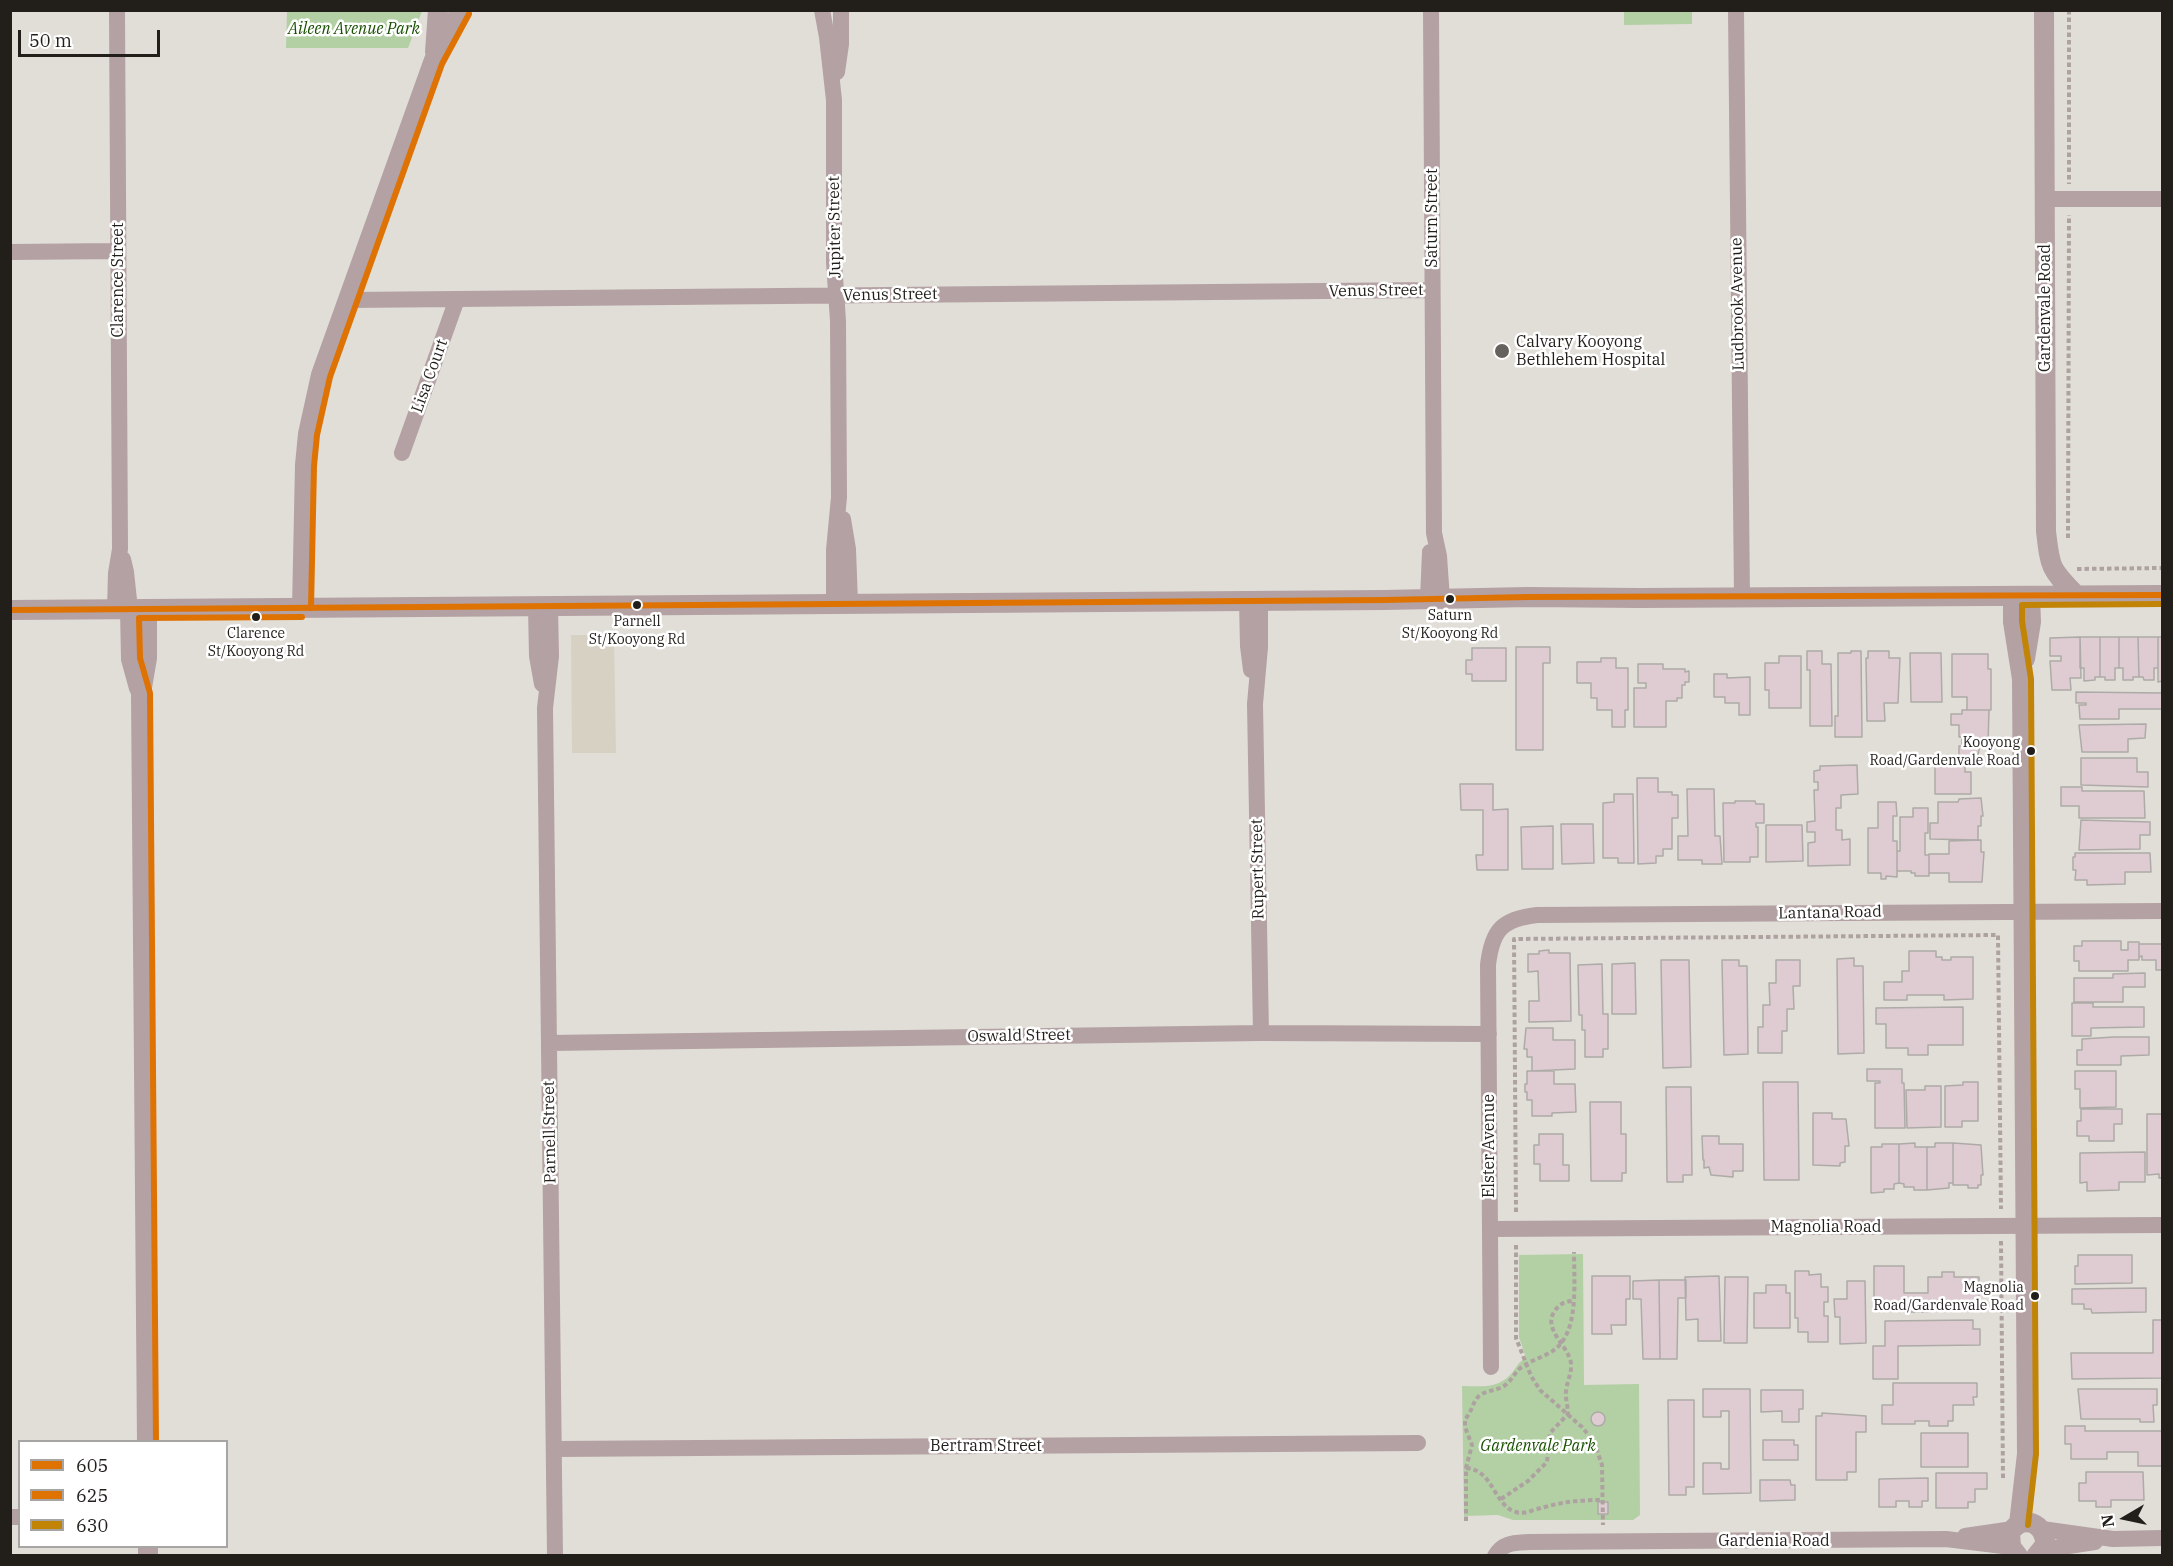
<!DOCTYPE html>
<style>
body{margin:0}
#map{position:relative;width:2173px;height:1566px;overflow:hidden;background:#e1ded7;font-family:"IBM Plex Serif",serif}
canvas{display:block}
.frame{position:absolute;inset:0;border:12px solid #221f1b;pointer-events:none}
.legend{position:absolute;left:18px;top:1440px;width:210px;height:108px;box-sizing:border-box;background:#fff;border:2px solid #a7a5a4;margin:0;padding:8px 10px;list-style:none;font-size:18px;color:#221f1b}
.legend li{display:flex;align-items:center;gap:12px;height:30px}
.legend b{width:30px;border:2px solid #a7a5a4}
.north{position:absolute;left:2095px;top:1488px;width:60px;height:60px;-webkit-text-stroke:4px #fff;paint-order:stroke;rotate:261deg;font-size:16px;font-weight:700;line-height:24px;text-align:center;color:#221f1b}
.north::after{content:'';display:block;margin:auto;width:21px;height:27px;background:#221f1b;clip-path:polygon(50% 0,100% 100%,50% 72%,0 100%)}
.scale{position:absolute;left:18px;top:30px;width:142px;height:27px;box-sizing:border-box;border:3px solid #221f1b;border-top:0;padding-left:8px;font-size:18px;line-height:21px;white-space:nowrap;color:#221f1b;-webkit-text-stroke:4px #fff;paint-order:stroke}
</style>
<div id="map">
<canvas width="2173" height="1566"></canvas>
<div class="frame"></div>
<ul class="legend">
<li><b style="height:8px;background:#de7304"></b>605</li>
<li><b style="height:8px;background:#de7304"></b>625</li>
<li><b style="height:8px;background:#c28407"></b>630</li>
</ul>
<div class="north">N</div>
<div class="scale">50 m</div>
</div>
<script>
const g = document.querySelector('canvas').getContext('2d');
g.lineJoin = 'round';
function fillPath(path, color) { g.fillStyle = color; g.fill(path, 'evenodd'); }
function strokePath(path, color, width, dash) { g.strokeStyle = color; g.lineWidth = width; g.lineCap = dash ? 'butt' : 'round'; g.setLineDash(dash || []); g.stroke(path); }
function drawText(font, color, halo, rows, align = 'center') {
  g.font = font + ' "IBM Plex Serif",serif'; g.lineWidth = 5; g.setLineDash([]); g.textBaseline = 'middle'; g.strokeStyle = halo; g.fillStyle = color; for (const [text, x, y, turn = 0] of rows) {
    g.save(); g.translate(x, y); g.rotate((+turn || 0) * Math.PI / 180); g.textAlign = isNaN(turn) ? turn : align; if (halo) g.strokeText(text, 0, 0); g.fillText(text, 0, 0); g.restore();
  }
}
fillPath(new Path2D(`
 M571,635H614L616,753H572Z`), '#d7d1c4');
fillPath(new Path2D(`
 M287,11V10L422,11L408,48H286Z
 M1624,11H1692V24L1624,25Z
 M1583,1254L1584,1385L1639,1384L1640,1515L1633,1520H1513L1498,1515L1464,1516L1462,1386C1479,1386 1496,1389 1509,1376C1516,1370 1517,1362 1526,1358L1519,1337V1255Z`), '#b2d0a4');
const building = new Path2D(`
 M2080,637H2100V677H2095V680L2084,681V668H2080Z
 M2080,637L2081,678H2070L2071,690H2052L2050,661H2061V656H2050V638Z
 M2100,637H2119V668H2115V680H2105V677H2100Z
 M2119,637H2138L2139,677H2133V680H2123V668H2119Z
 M2138,637H2158V668H2154V680H2144L2143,677H2139Z
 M2158,637H2162V681L2158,682Z
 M1516,647H1550V663H1543V750H1516Z
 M1472,648H1506V681H1472V674H1466V660H1472Z
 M1807,651H1822V664H1831L1832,726H1810V670H1807Z
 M1851,651H1861L1862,737H1835V716H1838V653H1851Z
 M1868,651H1889V658H1900L1898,703H1884L1885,721H1867L1866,658H1868Z
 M1910,653H1941L1942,702H1911Z
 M1952,654H1988V669H1991V710H1967V697H1952Z
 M1779,656H1801V708H1769V690H1765V663H1779Z
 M1601,658H1616V668H1628V710H1625V727H1612V710H1597V698H1591V683H1577V662H1601Z
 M1638,664H1663V669H1685V672L1689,671V682H1685V685H1682V698H1677V701H1666V727H1634V688H1646V683H1638Z
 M1714,674H1727V678L1750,677V715H1739V703H1725V697H1714Z
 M2076,692L2162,693V709H2119V719H2080L2079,705H2086V703H2076Z
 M1962,710H1989L1988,744H1980L1978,756H1959V746H1962V737H1959V725H1951V714H1962Z
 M2146,724L2145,738L2128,739V752H2082L2079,725Z
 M1965,758V772H1971V794H1935V759Z
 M2081,758H2137V772H2148V787L2081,785Z
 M1857,765L1858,794L1841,795V808H1836V830H1842V840L1850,839V865L1808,866V843L1815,842V832H1807V822L1815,821L1814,790H1818V782H1814V771L1820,770V766Z
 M1637,778H1658V792H1672V795H1678V818H1672V849H1663V856H1656V863L1638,864Z
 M1460,784H1493V810L1508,809V870H1477L1476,855H1483V810H1461Z
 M2061,787H2082V791H2144L2145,818H2079V806H2061Z
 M1687,789H1714L1715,836H1720L1722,864H1702V860H1678V836H1688Z
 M1614,794H1633L1634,863H1618V858H1603V803L1614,802Z
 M1981,798L1983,816H1981V826H1978V840L1930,839V823H1938V802H1958L1959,799Z
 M1735,801H1755L1756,804H1764V823H1756V827H1758V857H1750V862H1724L1723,803H1735Z
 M1878,802H1896L1897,816H1893V841H1897V877L1886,876V879H1881V873H1868V828H1878Z
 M1913,808H1928V833H1925V855H1929V876H1915V873H1911V871H1897V851H1900V817H1913Z
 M2081,820L2150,822V835H2140V849L2079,850Z
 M1561,824H1593L1594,863L1562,864Z
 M1766,825H1802L1803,861L1766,862Z
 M1553,826V869H1522L1521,827Z
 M1981,840V852H1984L1982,882H1949V873H1929V854H1949V841Z
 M2075,853H2150L2151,872H2125V884L2087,885V880H2075L2076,870H2073V857H2075Z
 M2082,941H2121V950H2128V942H2139V960H2128V971H2079V961H2074V946H2082Z
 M2139,944H2162V970H2156V960H2142V956L2139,957Z
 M1549,950V953H1570L1571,1021L1529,1022V1001H1539L1538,971L1528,972V954H1539V951Z
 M1909,951H1936V957H1942V960H1951V957H1973V999L1944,1000V995H1907V1000H1884V982H1902V971H1909Z
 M1854,958V966H1863L1864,1053L1838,1054L1837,959Z
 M1661,960H1689L1691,1067L1663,1068Z
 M1722,960H1739V966H1747L1748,1054L1724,1055Z
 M1776,960H1800V986H1793L1794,1009H1787V1031H1782V1053H1758V1027H1763V1005H1770L1769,983H1776Z
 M1635,963L1636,1014H1612V964Z
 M1602,964L1603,1014H1608V1049H1603V1057H1585V1030H1582V1015H1579L1578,965Z
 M2145,973V987H2123V1002H2074V978H2113V974Z
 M2072,1003H2093V1007H2144V1027L2091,1028V1036H2072Z
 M1963,1007V1045H1928V1055H1908V1048H1886V1024H1876V1008Z
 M1526,1028H1553V1040H1575V1069L1532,1071V1057H1527V1049H1524Z
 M2114,1037H2149V1055L2121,1056V1065H2077V1050H2082V1039Z
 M1867,1069H1902V1083H1904L1905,1128H1875V1083H1880V1081H1867Z
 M1527,1071H1554V1084H1575L1576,1112L1552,1113V1116H1532V1100H1527V1092H1525V1084H1527Z
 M2075,1071H2116V1107L2080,1108V1089H2075Z
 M1763,1082H1798L1799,1180H1764Z
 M1963,1082H1978V1121H1962V1127H1945V1086L1963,1085Z
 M1925,1086H1941V1127L1907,1128L1906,1090H1925Z
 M1666,1087H1691L1692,1175H1683V1182H1667Z
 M1590,1102H1621V1134H1626V1173H1622V1181H1591Z
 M2081,1109H2122V1124H2114V1141H2089V1136H2077V1121H2081Z
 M1813,1113H1832V1119H1846L1849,1146H1845V1162L1840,1163V1166L1813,1165Z
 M2147,1114H2162V1178H2159V1174L2147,1175Z
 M1539,1134H1563V1165H1569V1181H1540V1164H1534V1145H1539Z
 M1702,1136H1719V1144H1743V1171H1733V1177L1711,1175L1709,1167L1704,1168V1160H1703Z
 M1915,1143V1147H1927V1190H1914V1187H1904V1184L1899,1183V1144Z
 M1935,1143H1953V1183H1949V1188L1927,1190V1147H1935Z
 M1953,1143L1981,1145L1983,1175H1981V1185H1978V1188H1968V1185H1953Z
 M1882,1144H1899V1183L1894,1184V1189H1884V1192L1871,1193V1147H1882Z
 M2145,1152V1182H2119V1190L2087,1191V1182L2080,1183V1153Z
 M2078,1255H2132V1283L2075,1284V1266H2078Z
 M1874,1266H1904V1293H1928V1277H1942V1272H1954V1277H1979V1310H1930V1312H1903L1902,1307H1874Z
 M1795,1271H1809V1275L1821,1274V1287H1828V1302H1824V1316H1828V1342H1808V1332H1798V1318H1795Z
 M1592,1276H1630V1299H1626V1325H1611L1612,1334H1592Z
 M1719,1276L1721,1341H1698V1319L1686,1320L1685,1277Z
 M1725,1277H1748L1747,1343H1724Z
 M1659,1280L1660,1359H1643L1641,1299H1633V1281Z
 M1659,1280H1686V1298H1678L1677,1359H1660Z
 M1847,1281H1865L1866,1343L1840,1344V1317H1835L1834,1299H1847Z
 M1766,1285H1786V1293H1790V1328H1754V1293H1766Z
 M2146,1288V1312L2092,1313L2091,1309H2084V1304H2072V1289Z
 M1973,1320V1329H1980V1345L1898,1346V1379H1873V1346H1885V1321Z
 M2153,1320H2162V1378L2072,1379L2071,1353H2153Z
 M1893,1383H1977V1397H1973L1974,1405H1953V1421H1948V1426H1929V1421H1915V1424H1882V1405H1893Z
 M1703,1389H1750L1751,1493L1703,1494V1463H1721V1469H1729V1411H1721V1417H1703Z
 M2078,1389H2157V1405H2153L2154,1422H2140V1419H2081Z
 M1761,1390H1803V1409H1799V1422H1782V1411L1761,1412Z
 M1668,1400H1694V1487H1686V1495H1669Z
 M1591 1419a7 7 0 1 1 14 0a7 7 0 1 1-14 0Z
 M1822,1413L1866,1416V1432H1856V1472H1847V1480H1816V1416H1822Z
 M2065,1426H2085V1431H2162V1466H2138V1452H2107V1459H2071V1444H2065Z
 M1921,1433H1968V1467H1921Z
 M1763,1440H1794V1445H1798V1460H1763Z
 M2086,1472H2143L2144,1500H2111V1507H2096V1501H2079V1483H2086Z
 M1936,1473H1987V1489H1975V1502H1968V1508H1936Z
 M1928,1478V1501H1922V1507H1909V1501H1896V1507H1879V1479Z
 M1760,1480H1790L1791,1485H1795V1500L1760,1501Z
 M1598,1502H1608V1514H1598Z`);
fillPath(building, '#dfccd2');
strokePath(building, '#adaaa8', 1.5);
strokePath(new Path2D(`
 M2069,10V184
 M2068,538L2069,215
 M2077,569L2162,568
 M1516,1212L1514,939L1998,935L2001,1209
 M2001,1241L2003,1479
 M1516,1245V1338L1531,1376L1540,1390L1582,1427L1594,1442L1602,1465L1603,1525
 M1466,1468C1494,1470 1493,1505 1516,1512C1522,1514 1528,1512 1534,1510C1561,1502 1575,1500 1603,1500
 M1501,1499L1528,1481L1547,1462L1550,1433L1568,1414C1568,1406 1565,1398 1566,1391C1567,1381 1572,1373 1571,1363C1568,1345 1543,1330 1554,1312C1559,1304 1565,1301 1574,1301
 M1466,1521V1468L1472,1445L1465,1427V1419C1473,1411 1472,1402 1479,1396C1486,1390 1496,1391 1504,1386C1512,1381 1515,1371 1523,1366C1535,1358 1553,1355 1562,1342C1578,1321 1574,1278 1574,1252`), '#aea2a1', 4, [4.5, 3]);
strokePath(new Path2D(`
 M822,10L827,37L834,100V262L838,321L839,497L834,550V604
 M1431,10L1434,533L1439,556L1442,599
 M1736,10L1742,598
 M837,72L841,44V10
 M2045,199H2162
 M10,252L118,251
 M348,300L1432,290
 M402,453L457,299
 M843,519L848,549L850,603
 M123,559L126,572L130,609
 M1428,599L1430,552
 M1260,600V647L1255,704L1261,1033
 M1247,601L1248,646L1251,670
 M536,606L537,656L542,684
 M550,606L551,656L545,708L555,1556
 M115,610L116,573L120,549L117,10
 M549,1043L1261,1033L1489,1034
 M1490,1229L2162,1225
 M1491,1367L1488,965C1492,930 1502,919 1537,915L2162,911
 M555,1449L1418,1443
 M10,1517H20
 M2042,1529L2113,1539L2162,1538
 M1965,1536L2013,1529
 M2042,1550L2095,1542
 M1495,1556C1503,1542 1515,1543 1529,1542L1946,1539L2011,1547`), '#b4a1a3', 16);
strokePath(new Path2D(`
 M2044,10L2046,531C2050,567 2050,569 2076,595
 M435,52L438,10
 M2013,596V622L2022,679L2027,1454L2019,1524
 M302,608L305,465L308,434L321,375L434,60L461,10
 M130,609L131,659L139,688
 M10,610L1384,600L1528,597L1639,598L2162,595
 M2025,659L2031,622L2030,596
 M147,1442L141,693L147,658V609
 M148,1546V1556
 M2018,1556L2011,1547L2010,1533C2022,1513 2046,1523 2045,1545L2036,1556`), '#b4a1a3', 20);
strokePath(new Path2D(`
 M10,610L1384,600L1528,597L2162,595`), '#de7304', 6);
strokePath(new Path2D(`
 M311,608L314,466L317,435L330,377L442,64L469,14
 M156,1442L150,693L140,658L139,618L302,617`), '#de7304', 6);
strokePath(new Path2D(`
 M2028,1525L2036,1454L2031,679L2022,621V605L2162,604`), '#c28407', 6);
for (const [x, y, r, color] of [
 [1502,351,8,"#65625d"],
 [1450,599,5,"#221f1b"],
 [637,605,5,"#221f1b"],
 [256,617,5,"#221f1b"],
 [2031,751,5,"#221f1b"],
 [2035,1296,5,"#221f1b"]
]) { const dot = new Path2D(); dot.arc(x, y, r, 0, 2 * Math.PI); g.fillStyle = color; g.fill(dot); strokePath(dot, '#fff', 2); }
drawText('14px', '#221f1b', '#fff', [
 ["Saturn",1450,616],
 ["St/Kooyong Rd",1450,634],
 ["Parnell",637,622],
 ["St/Kooyong Rd",637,640],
 ["Clarence",256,634],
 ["St/Kooyong Rd",256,652],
 ["Kooyong",2020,743,"right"],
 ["Road/Gardenvale Road",2020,761,"right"],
 ["Magnolia",2024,1288,"right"],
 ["Road/Gardenvale Road",2024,1306,"right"]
]);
drawText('italic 16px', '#184f00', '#fff', [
 ["Aileen Avenue Park",354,29],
 ["Gardenvale Park",1538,1446]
]);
drawText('16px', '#221f1b', '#fff', [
 ["Saturn Street",1432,218,-90],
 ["Jupiter Street",835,227,-91],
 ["Clarence Street",118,280,-90],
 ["Venus Street",1376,291,-1],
 ["Venus Street",890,295,-1],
 ["Ludbrook Avenue",1738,304,-91],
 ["Gardenvale Road",2045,308,-90],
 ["Lisa Court",430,376,-70],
 ["Rupert Street",1258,869,-91],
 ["Lantana Road",1830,913,-1],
 ["Oswald Street",1019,1036,-1],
 ["Parnell Street",550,1132,-91],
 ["Elster Avenue",1489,1146,-90],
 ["Magnolia Road",1826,1227],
 ["Bertram Street",986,1446],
 ["Gardenia Road",1774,1541]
]);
drawText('16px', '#221f1b', '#fff', [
 ["Calvary Kooyong",1516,342],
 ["Bethlehem Hospital",1516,360]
], 'left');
</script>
